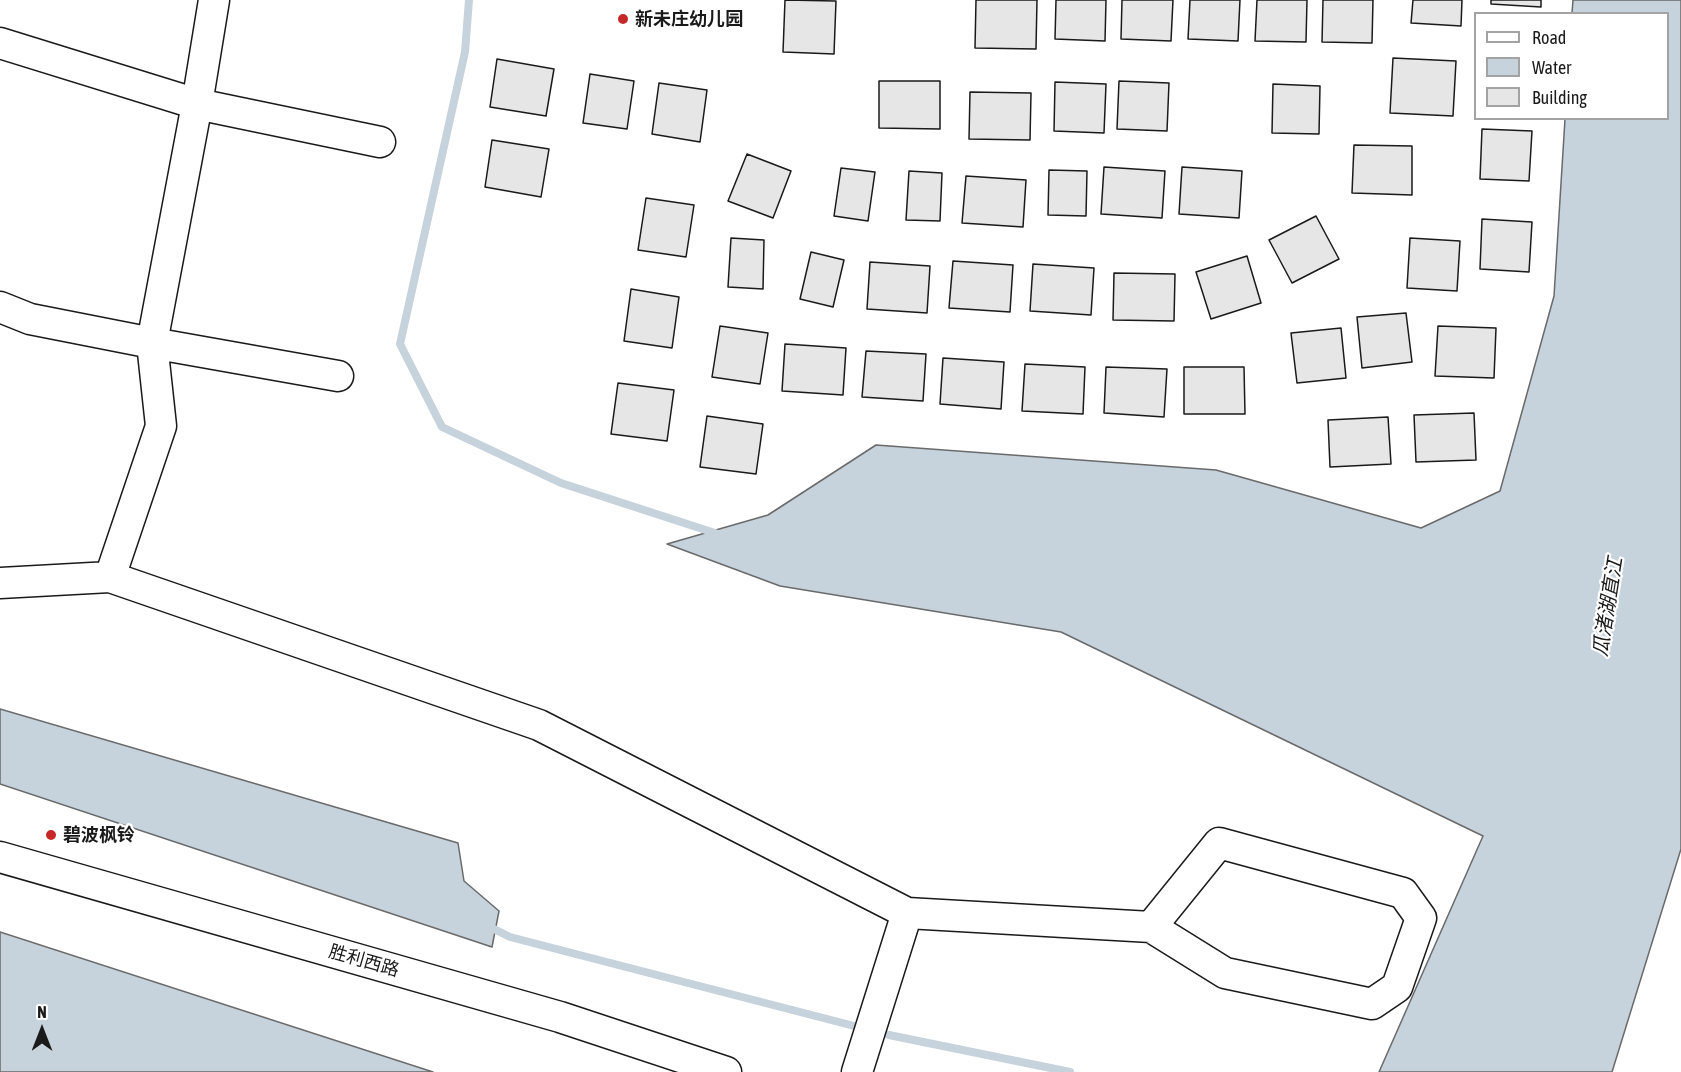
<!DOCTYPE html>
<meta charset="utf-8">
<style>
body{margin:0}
#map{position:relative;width:1681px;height:1072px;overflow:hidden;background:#fff;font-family:"Asap Condensed",sans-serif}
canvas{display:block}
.legend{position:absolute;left:1474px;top:12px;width:195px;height:108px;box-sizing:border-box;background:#fff;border:2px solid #a3a3a3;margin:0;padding:8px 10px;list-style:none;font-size:18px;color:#1a1a1a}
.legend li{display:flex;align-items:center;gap:12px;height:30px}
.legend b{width:30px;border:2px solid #a3a3a3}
.north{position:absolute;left:12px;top:1000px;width:60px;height:60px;-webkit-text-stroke:4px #fff;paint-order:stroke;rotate:0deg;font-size:16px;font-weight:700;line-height:24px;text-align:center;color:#1a1a1a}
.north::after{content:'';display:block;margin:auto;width:21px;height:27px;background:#1a1a1a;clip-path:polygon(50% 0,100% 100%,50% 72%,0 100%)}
</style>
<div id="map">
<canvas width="1681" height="1072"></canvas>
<ul class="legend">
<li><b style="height:8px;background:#fff"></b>Road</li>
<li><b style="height:16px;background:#c6d2dc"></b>Water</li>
<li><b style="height:16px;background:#e6e6e6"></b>Building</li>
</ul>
<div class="north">N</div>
</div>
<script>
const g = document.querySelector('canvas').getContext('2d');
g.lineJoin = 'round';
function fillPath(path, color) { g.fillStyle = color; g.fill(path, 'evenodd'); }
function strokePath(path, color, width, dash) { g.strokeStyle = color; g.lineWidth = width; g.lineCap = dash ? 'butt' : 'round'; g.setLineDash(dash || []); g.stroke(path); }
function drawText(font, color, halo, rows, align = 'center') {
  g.font = font + ' "Asap Condensed","Noto Sans SC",sans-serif'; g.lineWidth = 4.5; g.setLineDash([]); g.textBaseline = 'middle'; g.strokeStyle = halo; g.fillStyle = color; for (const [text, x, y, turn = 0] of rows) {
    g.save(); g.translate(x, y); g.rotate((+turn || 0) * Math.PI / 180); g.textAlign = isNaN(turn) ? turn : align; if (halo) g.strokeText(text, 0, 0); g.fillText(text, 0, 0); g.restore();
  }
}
const water = new Path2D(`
 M1573,0H1681V849L1612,1072H1379L1483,836L1061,632L780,586L667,544L768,515L876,445L1216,470L1421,528L1500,491L1554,296L1565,119L1668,118V14L1572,13Z
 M0,709L458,843L464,881L499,911L492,947L0,784Z
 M0,932L433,1072H0Z`);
fillPath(water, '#c6d2dc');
strokePath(water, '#6a6a6a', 1.5);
strokePath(new Path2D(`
 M469,0L465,52L400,344L442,427L561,483L721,535
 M488,926L510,937L889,1035L1070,1072`), '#c6d2dc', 8);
const building = new Path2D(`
 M785,0L836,1L834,54L783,52Z
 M976,0H1037L1036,49L975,48Z
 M1056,0H1106L1105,41L1055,39Z
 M1122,0H1173L1171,41L1121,39Z
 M1190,0H1240L1238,41L1188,39Z
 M1257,0H1307L1306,42L1255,41Z
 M1323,0H1373L1372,43L1322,42Z
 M1413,0H1462L1461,26L1411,23Z
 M1491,0H1541V7L1491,4Z
 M1393,58L1456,61L1453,116L1390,113Z
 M497,59L554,69L546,116L490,107Z
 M590,74L634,81L627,129L583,123Z
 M879,81H940V129L879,128Z
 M1119,81L1169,83L1167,131L1117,129Z
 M1055,82L1106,84L1104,133L1054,131Z
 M659,83L707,90L700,142L652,134Z
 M1273,84L1320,86L1319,134L1272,133Z
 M970,92L1031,93L1030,140L969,139Z
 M1482,129L1532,131L1529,181L1480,179Z
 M492,140L549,149L541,197L485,187Z
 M1354,145L1412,146V195L1352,193Z
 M747,154L791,171L773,218L728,201Z
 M1104,167L1165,171L1162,218L1101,214Z
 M1182,167L1242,171L1239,218L1179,214Z
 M841,168L875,172L868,221L834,216Z
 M1049,170L1087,171L1086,216L1048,215Z
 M909,171L942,173L940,221L906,220Z
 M966,176L1026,180L1023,227L962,223Z
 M646,198L694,205L686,257L638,250Z
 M1316,216L1339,259L1292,283L1269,240Z
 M1482,219L1532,222L1529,272L1480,269Z
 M731,238L764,240L763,289L728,287Z
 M1410,238L1460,241L1457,291L1407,288Z
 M811,252L844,260L833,307L800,299Z
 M1247,256L1261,303L1211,319L1196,272Z
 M953,261L1013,265L1010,312L949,308Z
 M870,262L930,266L927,313L867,309Z
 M1033,264L1094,268L1091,315L1030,311Z
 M1114,273L1175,274L1174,321L1113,320Z
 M631,289L679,297L672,348L624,341Z
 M1406,313L1412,362L1362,368L1357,317Z
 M720,326L768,333L760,384L712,377Z
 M1438,326L1496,328L1494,378L1435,376Z
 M1341,328L1346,378L1297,383L1291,333Z
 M785,344L846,348L843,395L782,391Z
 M866,351L926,354L923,401L862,397Z
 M943,358L1004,362L1001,409L940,404Z
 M1025,364L1085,367L1083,414L1022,411Z
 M1106,367L1167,369L1164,417L1104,413Z
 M1184,367H1244L1245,414H1184Z
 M618,383L674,390L667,441L611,434Z
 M1474,413L1476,460L1416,462L1414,415Z
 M707,416L763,424L756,474L700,467Z
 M1388,417L1391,464L1330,467L1328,420Z`);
fillPath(building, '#e6e6e6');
strokePath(building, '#1a1a1a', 1.5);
const minor = new Path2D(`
 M0,43L197,104L380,142
 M0,307L30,319L152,343L338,376
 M110,577L539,725L907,913L1151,927L1225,973L1372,1004L1397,987L1421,918L1403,893L1219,843L1151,927
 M0,583L110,577L161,426L152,343L197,104L214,0
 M0,857L560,1017L726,1072
 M857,1072L907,913`);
strokePath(minor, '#1a1a1a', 33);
strokePath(minor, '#fff', 30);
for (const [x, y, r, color] of [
 [623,19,6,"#c62828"],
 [51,835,6,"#c62828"]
]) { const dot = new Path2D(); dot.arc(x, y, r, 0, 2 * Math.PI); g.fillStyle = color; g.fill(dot); strokePath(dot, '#fff', 2); }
drawText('bold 18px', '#1a1a1a', '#fff', [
 ["新未庄幼儿园",635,19],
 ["碧波枫铃",63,835]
], 'left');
drawText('18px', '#1a1a1a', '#fff', [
 ["胜利西路",364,961,16]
]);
drawText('italic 20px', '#1a1a1a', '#fff', [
 ["瓜渚湖直江",1608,607,-81]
]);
</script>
